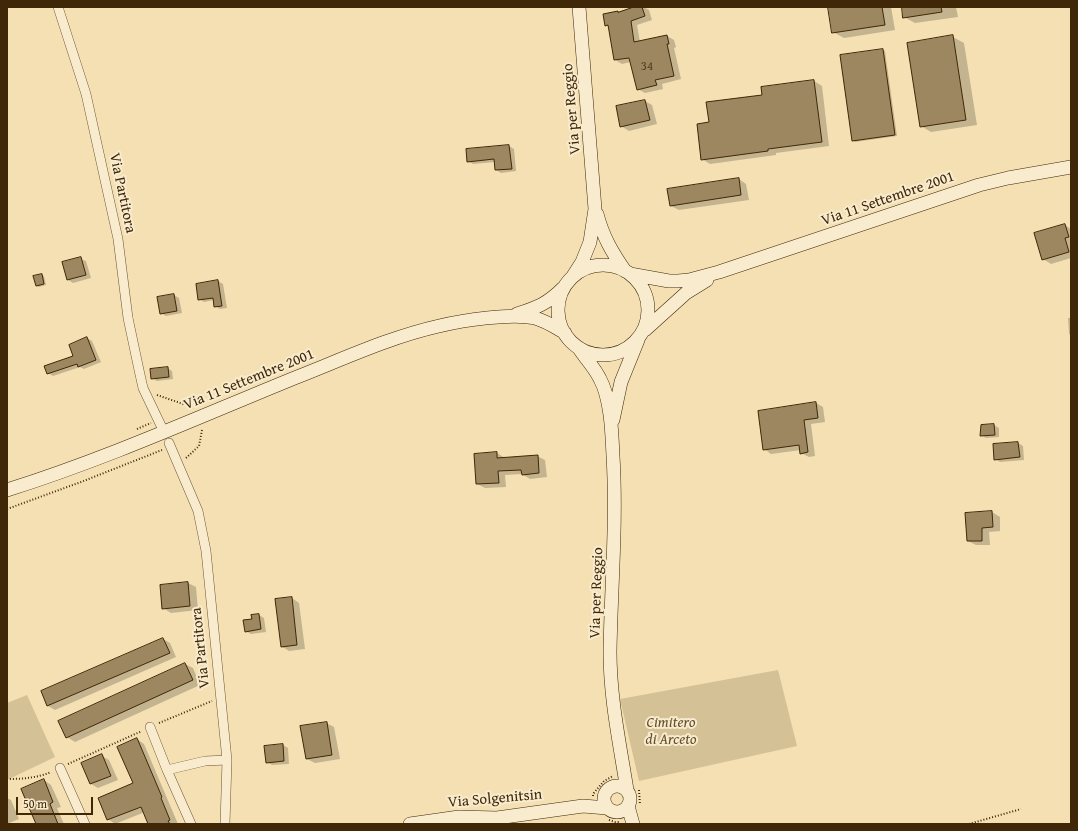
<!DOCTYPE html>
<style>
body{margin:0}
#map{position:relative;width:1078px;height:831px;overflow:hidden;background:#f4e0b3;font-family:"Gentium Book Plus",serif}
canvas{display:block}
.frame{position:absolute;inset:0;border:8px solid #3f2707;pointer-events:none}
.scale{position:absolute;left:16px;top:797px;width:77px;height:18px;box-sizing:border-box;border:2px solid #3f2707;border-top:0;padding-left:5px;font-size:12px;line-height:14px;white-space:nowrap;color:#3f2707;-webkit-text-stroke:3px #f8ebce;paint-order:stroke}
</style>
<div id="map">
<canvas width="1078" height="831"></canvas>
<div class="frame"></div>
<div class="scale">50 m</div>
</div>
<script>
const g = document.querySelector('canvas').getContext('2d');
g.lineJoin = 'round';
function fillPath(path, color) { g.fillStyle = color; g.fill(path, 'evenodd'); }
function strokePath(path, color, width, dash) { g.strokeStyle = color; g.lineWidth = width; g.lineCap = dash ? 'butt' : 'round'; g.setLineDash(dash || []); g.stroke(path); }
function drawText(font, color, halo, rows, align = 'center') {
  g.font = font + ' "Gentium Book Plus",serif'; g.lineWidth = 4; g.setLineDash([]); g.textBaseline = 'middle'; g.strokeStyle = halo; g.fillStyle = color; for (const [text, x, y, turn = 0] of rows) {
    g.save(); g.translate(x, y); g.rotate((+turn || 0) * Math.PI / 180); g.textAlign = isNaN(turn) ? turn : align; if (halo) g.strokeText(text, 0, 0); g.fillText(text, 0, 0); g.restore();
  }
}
fillPath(new Path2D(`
 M778,670L797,746L639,781L620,699Z
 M27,695L55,757L7,780V703Z`), '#d5c196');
fillPath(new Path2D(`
 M638,7H644L649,10L652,20L637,25L640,42L667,36L674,40L676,47L674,48L681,79L662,84L663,89L645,93L638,89L631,62L622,64L615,60L610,27L606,25L619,13Z
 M829,7H891L895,30L844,38L833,32Z
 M903,7H956L958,17L915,23L904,17Z
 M953,37L964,43L977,125L931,132L921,126L908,43Z
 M883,50L885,51L897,136L855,142L853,140Z
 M814,81L822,86L829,146L776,153V155L710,164L702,159L710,123L763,96Z
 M645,101L652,105L657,124L629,131L621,126Z
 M509,146L514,149L516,171L501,173L496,170L495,162L473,164L468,161Z
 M739,179L746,184L749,200L679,210L671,206Z
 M1065,225L1071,229V258L1051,264L1043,259Z
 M81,259L86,261L91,278L73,283L68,280Z
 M42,275L44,276L46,285L39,287L37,286Z
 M218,281L223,284L227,308L220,309L215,306L214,300L204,302L199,299Z
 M174,295L179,298L182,313L166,316L161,313Z
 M1068,318H1071V336L1069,334Z
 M87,338L92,341L101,362L84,369L80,367L53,376L48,373L75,356Z
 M167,368L172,371L173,379L157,381L152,378Z
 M816,403L823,407L825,422L811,424L815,456L809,457L801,453V450L771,454L764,449Z
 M994,425L999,428V437L986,438L981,435Z
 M1018,443L1023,446L1024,460L1000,462L995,459L994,445Z
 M497,453L505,458L537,456L545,460L547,477L530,479L522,474L505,475L506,487L485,488L477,484Z
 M992,512L1000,517V531L989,532L990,545H976L968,541Z
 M188,583L196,587L198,610L171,613L163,608Z
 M292,598L299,603L305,649L289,651L281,646Z
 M259,615L264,618L266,632L251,634L246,631L253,619Z
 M163,639L170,643L176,657L55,710L48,706L42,692Z
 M185,664L193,668L200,685L75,742L67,737Z
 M326,723L334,727L340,759L315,763L307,759Z
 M137,739L144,744L178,824H150L145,812L115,824L108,819L135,784Z
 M283,745L288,748L289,764L272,765L267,762Z
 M102,756L109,760L118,780L98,788L91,784Z
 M44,780L51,785L61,807L57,808L64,824H36Z
 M7,798L11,800L19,819L7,824Z`), '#0003');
const building = new Path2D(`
 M634,7H642L645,16L631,21L634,42L667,35L669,44H667L674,76L655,80L657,85L637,90L629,58L614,60L608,25L605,26L603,14L618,11V12Z
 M828,7H882L885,25L832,33Z
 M902,7H941L942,12L903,18Z
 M953,35L966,120L920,127L907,43Z
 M883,49L895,135L852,141L840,55Z
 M814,80L822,142L768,149V151L701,160L697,124L709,122L706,102L762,95L761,87Z
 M645,100L650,120L620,127L616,106Z
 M509,145L512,169L495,170L494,159L467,162L466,149Z
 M739,178L741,195L670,206L667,189Z
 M1065,224L1069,237L1065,238L1069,252L1042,260L1034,233Z
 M81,257L86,275L67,280L62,262Z
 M42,274L44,284L36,286L33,276Z
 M218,280L222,306L214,307L213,298L198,300L196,284Z
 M174,294L177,311L160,314L157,297Z
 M87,337L96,360L78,367L77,364L47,374L44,366L73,356L69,345Z
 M168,367L169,377L151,379L150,369Z
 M816,402L818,418L804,420L808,452L800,454L799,445L763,450L758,411Z
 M994,424L995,435L980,436L981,425Z
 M1018,442L1020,457L994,460L993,444Z
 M497,452V458L538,455L539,473L522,475L521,470L498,471L499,483L476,484L474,454Z
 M992,511L993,527L982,528V541H967L965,513Z
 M188,582L190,606L162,609L160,585Z
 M292,597L297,645L281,647L275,599Z
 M259,614L261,629L245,632L243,620L252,619L251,615Z
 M163,638L170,653L47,706L41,691Z
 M185,663L193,680L66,738L58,721Z
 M327,722L332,755L306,759L300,726Z
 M137,738L162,797L161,798L170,820L168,821L170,824H148L141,807L107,820L98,798L133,783L117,747Z
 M283,744L284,761L266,763L264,746Z
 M102,754L111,776L90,784L81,763Z
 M44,779L53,802L50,804L58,824H36L21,789Z`);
fillPath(building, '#9d8760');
strokePath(building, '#3f2707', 1);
const street = new Path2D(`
 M58,7L86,94L118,239L128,318L139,370L143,388L164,432
 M169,443L198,511L206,551L227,760L225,824
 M150,727L167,770L205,761L227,760
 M60,768L85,824
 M167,770L191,824`);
const secondary = new Path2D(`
 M597,214C603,237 612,252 625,271
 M558 310a45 45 0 1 1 90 0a45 45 0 1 1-90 0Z
 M630,274L669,281H678L689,280L719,272L979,185L1008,178L1071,167
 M573,276L582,262L590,242L595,209L579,7
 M517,314C538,307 547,304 563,288
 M645,330L686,293L707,280
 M578,347C585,358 595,368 600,379C611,399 612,434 613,456C617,522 611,587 610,652C610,699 620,745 627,790
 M613,420L621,382L638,340
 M7,490C106,459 201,416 297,377C343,359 390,337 439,326C464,320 511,313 535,318C546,321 555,327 565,333
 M604 799a13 13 0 1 1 26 0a13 13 0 1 1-26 0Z
 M628,806L633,824
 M410,824L459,817L497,818L583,806L607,808`);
strokePath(street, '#6c5532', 10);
strokePath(secondary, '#3f2707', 14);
strokePath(new Path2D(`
 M157,395L192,407
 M137,429L151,423
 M186,458L199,446L202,430
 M7,509L81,482L162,450
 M159,723L212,701
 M68,764L142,731
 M7,779C21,779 38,778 51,772
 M639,790L640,805
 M593,796V794L604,781L613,776
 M609,820L615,822H620
 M969,824L1021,809`), '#3f2707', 2, [1, 2]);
strokePath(street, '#f8ebce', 9);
strokePath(secondary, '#f8ebce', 13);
drawText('13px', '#563f1d', null, [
 ["34",647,67]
]);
drawText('15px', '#3f2707', '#f8ebce', [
 ["Via per Reggio",572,109,-95],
 ["Via Partitora",122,193,78],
 ["Via 11 Settembre 2001",888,199,-19],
 ["Via 11 Settembre 2001",249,380,-22],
 ["Via per Reggio",597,593,-88],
 ["Via Partitora",201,648,-96],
 ["Via Solgenitsin",495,799,-5]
]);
drawText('italic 15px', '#644e2b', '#f8ebce', [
 ["Cimitero",671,723],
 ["di Arceto",671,740]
]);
</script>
